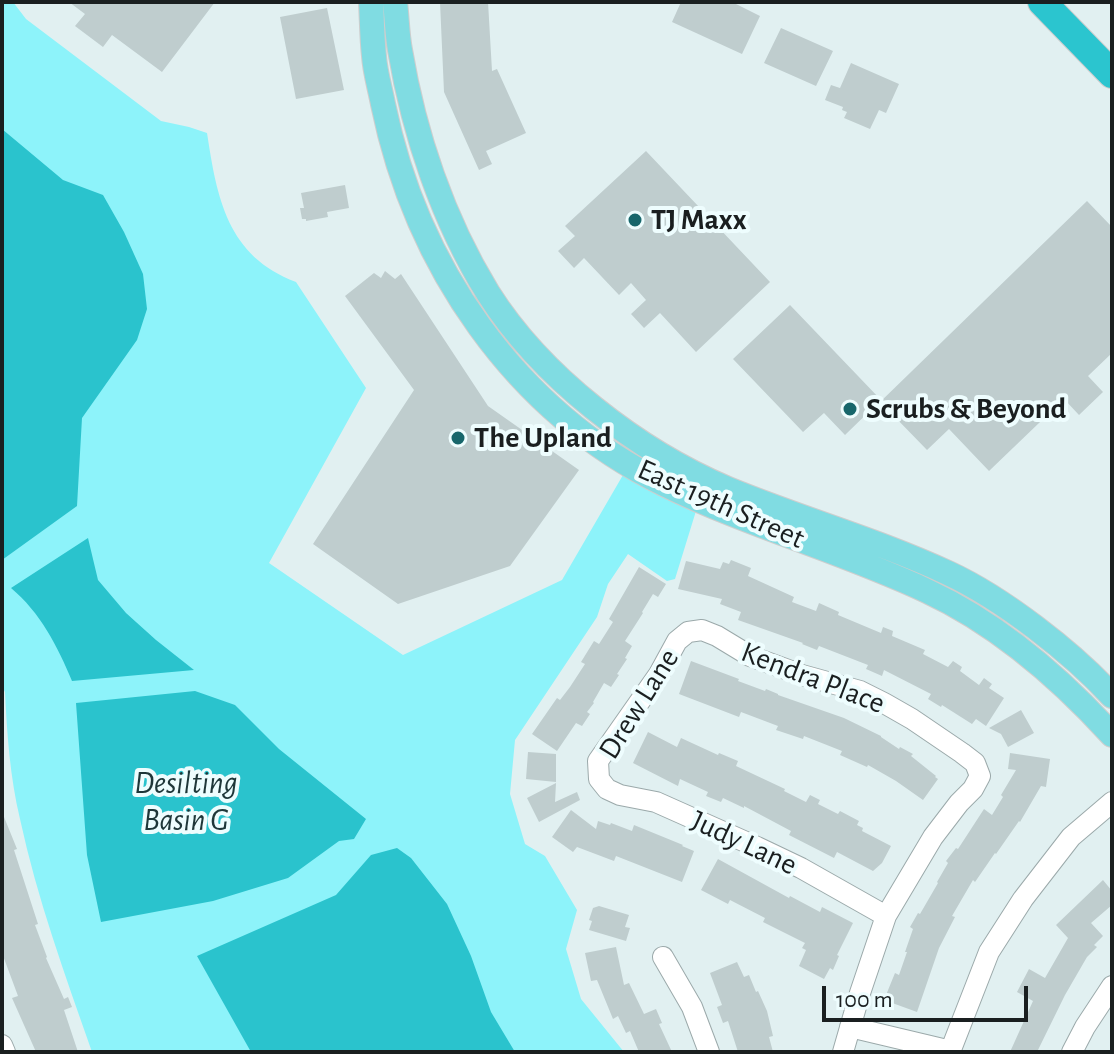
<!DOCTYPE html>
<style>
body{margin:0}
#map{position:relative;width:1114px;height:1054px;overflow:hidden;background:#e1f0f1;font-family:"Alegreya Sans",sans-serif}
canvas{display:block}
.frame{position:absolute;inset:0;border:4px solid #1a1f20;pointer-events:none}
.scale{position:absolute;left:822px;top:986px;width:206px;height:36px;box-sizing:border-box;border:4px solid #1a1f20;border-top:0;padding-left:10px;font-size:24px;line-height:28px;white-space:nowrap;color:#1a1f20;-webkit-text-stroke:6px #eefdfe;paint-order:stroke}
</style>
<div id="map">
<canvas width="1114" height="1054"></canvas>
<div class="frame"></div>
<div class="scale">100 m</div>
</div>
<script>
const g = document.querySelector('canvas').getContext('2d');
g.lineJoin = 'round';
function fillPath(path, color) { g.fillStyle = color; g.fill(path, 'evenodd'); }
function strokePath(path, color, width, dash) { g.strokeStyle = color; g.lineWidth = width; g.lineCap = dash ? 'butt' : 'round'; g.setLineDash(dash || []); g.stroke(path); }
function drawText(font, color, halo, rows, align = 'center') {
  g.font = font + ' "Alegreya Sans",sans-serif'; g.lineWidth = 8; g.setLineDash([]); g.textBaseline = 'middle'; g.strokeStyle = halo; g.fillStyle = color; for (const [text, x, y, turn = 0] of rows) {
    g.save(); g.translate(x, y); g.rotate((+turn || 0) * Math.PI / 180); g.textAlign = isNaN(turn) ? turn : align; if (halo) g.strokeText(text, 0, 0); g.fillText(text, 0, 0); g.restore();
  }
}
fillPath(new Path2D(`
 M2,2H13L26,19L161,121L189,127L207,133C217,198 227,256 296,282L366,388L269,563L403,655L562,580L623,475L696,511L675,579L667,581L628,554L608,584L597,617L515,740L510,794L525,844L545,856L577,910L566,949L581,999L624,1052H92C65,975 37,898 20,819C10,777 7,734 5,692L2,686Z`), '#8df3fa');
fillPath(new Path2D(`
 M2,129L63,180L103,195L124,232L143,274L147,309L137,340L82,418L77,506L2,560Z
 M88,538L98,580L126,613L156,640L194,670L72,681C58,647 40,612 11,588Z
 M195,691L235,705L279,749L366,819L354,839L339,841L288,878L213,901L101,922L87,855L76,703Z
 M397,848L411,858L447,904L471,956L491,1012L515,1052H251L197,956L336,895L371,855Z`), '#2ac3cd');
fillPath(new Path2D(`
 M69,2H215L162,72L112,35L103,47L75,26L85,14Z
 M440,2H488L492,71L497,69L526,133L486,151L492,164L479,170L444,92Z
 M681,2H732L760,16L742,54L672,22Z
 M327,8L344,90L296,99L280,17Z
 M781,28L833,51L816,86L764,63Z
 M851,63L899,84L886,113L879,110L870,129L844,118L847,112L842,110L843,107L825,100L831,85L840,88Z
 M646,151L770,282L696,352L660,313L644,328L631,314L646,300L631,283L619,295L584,258L574,268L558,251L575,236L565,226Z
 M345,185L349,208L327,212L328,217L306,221V219H302L300,208H304L301,193Z
 M1087,201L1112,227V353L1088,376L1103,392L1079,415L1064,399L989,471L949,429L927,450L892,414L889,417L877,405Z
 M385,271L395,279L401,274L488,406L579,470L510,566L398,604L313,544L414,390L345,296L374,273L381,278Z
 M790,305L881,400L845,435L824,413L803,432L733,359Z
 M731,560L751,568L748,576L794,597L792,602L816,611L819,603L839,612L838,615L881,633L883,627L893,631L892,636L925,650L923,654L948,667L953,661L962,667L960,671L979,685L984,678L992,684L989,688L1004,698L986,726L976,719L972,724L942,705L941,707L928,699L931,694L884,670L882,676L866,669L868,665L819,646L817,650L802,644L803,643L738,620L741,612L720,604L722,599L678,589L686,561L720,569L723,562L729,564Z
 M639,567L666,584L658,597L653,594L642,612L643,613L625,641L632,646L625,658L627,659L617,674L619,675L611,687L604,683L593,702L594,703L587,712L590,714L582,726L576,723L557,751L532,734L557,698L560,700L570,687L585,664L581,662L594,641L599,644L613,622L609,619Z
 M691,661L739,679L738,681L765,691L766,689L778,694V695L844,718L881,736V737L899,749L900,747L913,754L911,756L936,776L935,777L938,779L923,800L896,781L868,765L867,767L840,755L842,751L804,736L803,739L776,730L778,726L741,712L739,717L679,694Z
 M1021,710L1034,733L1008,747L1001,734L989,728Z
 M648,732L677,747L681,738L718,755L719,753L738,761L736,766L785,789L784,791L806,802L810,795L820,800L818,804L838,814L840,811L859,821L857,825L863,828L862,831L891,846L882,863L873,871L837,852L834,858L789,835L791,831L744,806V808L723,798L721,802L706,796L708,792L680,779L678,786L633,763Z
 M528,752L556,754V782L526,779Z
 M1010,753L1050,759L1046,787L1041,786L1020,822L1019,821L996,854L995,853L975,882L973,880L952,916L955,917L939,948L917,1012L884,1000L895,973L899,975L907,952H905L913,929L910,927L918,913L920,914L938,883L937,882L948,863L946,861L956,848L958,849L984,809L992,815L1003,797L1001,795L1016,770L1008,769Z
 M556,783L555,802L577,792L580,800L539,822L527,798Z
 M571,810L596,829L598,821L610,825L611,823L632,831L634,825L683,845L682,846L694,851L682,882L616,856L614,861L577,847L573,852L552,837Z
 M2,812L17,849L14,850L38,924L35,925L47,957L46,958L64,999L68,997L72,1007L64,1010L78,1052H36L12,998L18,996L2,953Z
 M718,859L789,898L790,896L820,912L822,907L853,923L837,955L839,956L833,970L830,968L824,979L799,966L806,950L802,948L805,943L763,922L765,918L730,900L728,904L701,890Z
 M1103,880L1112,891V905L1091,923L1103,936L1094,945L1097,947L1087,957L1065,995L1037,1052H1010L1033,1001L1017,992L1029,969L1045,978L1068,938L1056,925Z
 M599,906L629,915L625,927L630,928L626,941L589,930L592,921L589,920L593,908Z
 M616,947L624,985L629,983L644,1014L656,1009L662,1023L659,1024L672,1052H639L630,1031L626,1033L618,1016L613,1019L597,980L591,981L585,953Z
 M737,962L744,977L749,975L756,992L758,991L767,1011L773,1036L769,1037L773,1052H738L728,1021L723,1023L717,1007L722,1005L710,973Z`), '#bfcdce');
const minor = new Path2D(`
 M663,957L692,1007L709,1052
 M850,1027L951,1051
 M2,1045L5,1052
 M843,1052L860,993L886,916L933,837L959,803L973,789L980,776L975,763L962,753L912,719L884,703L860,691L802,675L750,656L717,636L702,630L688,632L677,641L659,674L598,761L599,779L607,789L620,795L656,802L757,847L801,868L886,916
 M950,1052L989,952L1023,899L1071,837L1112,802
 M1072,1052L1085,1027L1112,986`);
const major = new Path2D(`
 M371,2C372,20 372,38 374,56C375,72 380,88 383,104C416,265 514,410 664,484C749,526 842,551 927,591C998,624 1060,678 1112,735
 M395,2C397,18 397,34 400,50C414,134 443,220 488,293C541,377 638,451 728,489C801,519 877,540 948,573C1002,598 1072,652 1112,696`);
const highway = new Path2D(`
 M1042,2L1112,74`);
strokePath(minor, '#9ba9aa', 22);
strokePath(major, '#cdcece', 26);
strokePath(highway, '#cdcece', 30);
strokePath(minor, '#fff', 20);
strokePath(major, '#80dce2', 24);
strokePath(highway, '#2bc5cf', 28);
for (const [x, y, r, color] of [
 [635,220,8,"#17666b"],
 [850,409,8,"#17666b"],
 [458,438,8,"#17666b"]
]) { const dot = new Path2D(); dot.arc(x, y, r, 0, 2 * Math.PI); g.fillStyle = color; g.fill(dot); strokePath(dot, '#eefdfe', 3); }
drawText('bold 30px', '#1a1f20', '#eefdfe', [
 ["TJ Maxx",651,220],
 ["Scrubs & Beyond",866,409],
 ["The Upland",474,438]
], 'left');
drawText('30px', '#1a1f20', '#eefdfe', [
 ["East 19th Street",721,504,24],
 ["Kendra Place",813,678,21],
 ["Drew Lane",639,704,-58],
 ["Judy Lane",744,843,25]
]);
drawText('italic 32px', '#1f3739', '#eefdfe', [
 ["Desilting",186,783],
 ["Basin G",186,820]
]);
</script>
